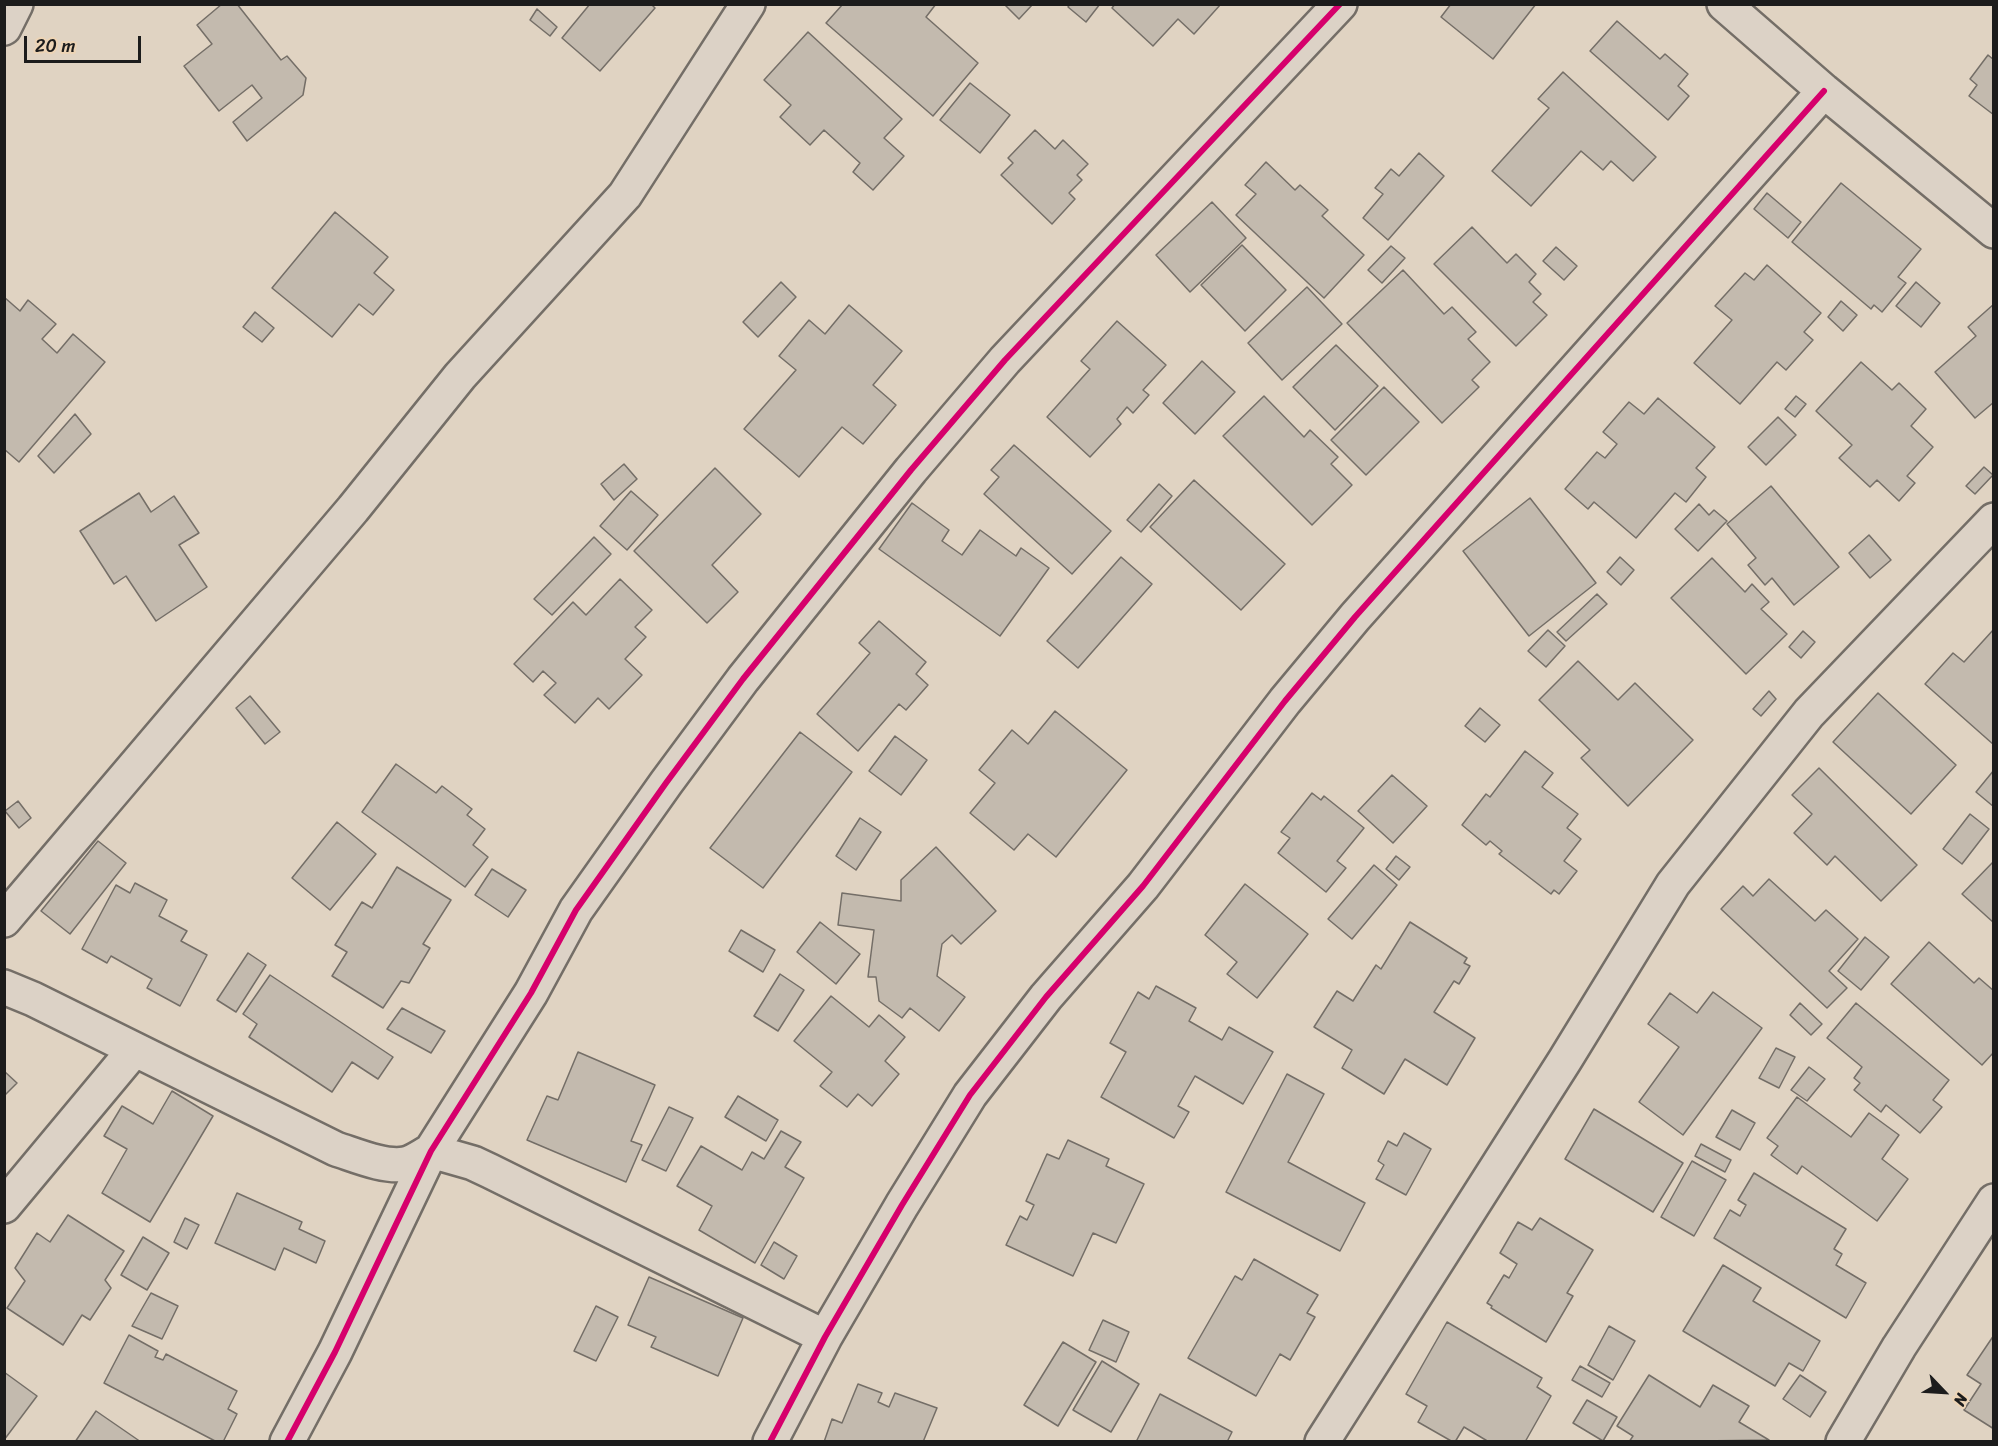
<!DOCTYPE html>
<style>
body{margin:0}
#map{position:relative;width:1998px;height:1446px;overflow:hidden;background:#e0d3c2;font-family:Sriracha,sans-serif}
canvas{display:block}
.frame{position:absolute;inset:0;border:6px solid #1c1c1c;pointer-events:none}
.north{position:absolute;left:1914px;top:1362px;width:60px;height:60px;-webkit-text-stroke:4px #edd4b5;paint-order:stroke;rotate:115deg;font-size:16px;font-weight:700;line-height:24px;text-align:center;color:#1c1c1c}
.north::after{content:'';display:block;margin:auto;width:21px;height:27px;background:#1c1c1c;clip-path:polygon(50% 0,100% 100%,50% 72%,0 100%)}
.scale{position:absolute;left:24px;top:36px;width:117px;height:27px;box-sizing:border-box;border:3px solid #1c1c1c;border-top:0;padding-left:8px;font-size:18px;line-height:21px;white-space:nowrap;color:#1c1c1c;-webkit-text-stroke:4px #edd4b5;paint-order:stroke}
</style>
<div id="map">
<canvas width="1998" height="1446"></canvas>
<div class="frame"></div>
<div class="north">N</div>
<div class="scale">20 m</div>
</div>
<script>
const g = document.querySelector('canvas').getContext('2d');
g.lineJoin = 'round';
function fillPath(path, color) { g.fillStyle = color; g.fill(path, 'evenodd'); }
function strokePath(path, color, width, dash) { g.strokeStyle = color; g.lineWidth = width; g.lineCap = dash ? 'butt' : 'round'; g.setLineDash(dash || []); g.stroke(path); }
const building = new Path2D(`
 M222,4H237L281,60L287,56L306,78L303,95L247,141L233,122L262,98L252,85L219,111L184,66L212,44L197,25Z
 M590,4H651L655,8L600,71L562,38Z
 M843,4H936L926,17L978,63L933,116L826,23Z
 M1004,4H1033L1019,19Z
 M1070,4H1100L1086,22L1068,7Z
 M1115,4H1221L1194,34L1178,19L1153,46L1112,8Z
 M1451,4H1536L1493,59L1441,17Z
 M537,9L557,27L550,36L530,20Z
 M1617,21L1660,59L1665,54L1688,74L1678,86L1689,96L1668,120L1590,51Z
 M808,32L902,119L884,138L904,156L873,190L853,172L860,163L824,130L810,145L780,117L791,105L764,80Z
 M1988,55L1994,60V115L1969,96L1977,85L1970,79Z
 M1563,72L1656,157L1633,181L1611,161L1603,170L1581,151L1531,206L1492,171L1549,108L1538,99Z
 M970,83L1010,115L980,153L940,120Z
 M1035,130L1055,149L1063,140L1088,164L1077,175L1082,180L1069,193L1075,199L1052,224L1001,175L1013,163L1008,158Z
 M1419,153L1444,176L1388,240L1363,218L1383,194L1375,188L1391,169L1399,176Z
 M1266,162L1295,190L1300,185L1328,210L1322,216L1364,255L1324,298L1236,215L1256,194L1245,185Z
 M1841,183L1921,249L1898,277L1906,283L1882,312L1874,305L1871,309L1792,242Z
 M1767,193L1801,222L1788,238L1754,209Z
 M1212,202L1246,238L1190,292L1156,255Z
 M335,212L388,257L374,273L394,290L373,315L359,304L332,337L272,288Z
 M1472,227L1507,263L1516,254L1536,274L1529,282L1541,294L1533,302L1547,315L1516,346L1434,264Z
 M1242,245L1286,290L1245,331L1201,285Z
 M1391,246L1405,258L1382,283L1368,270Z
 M1556,247L1577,266L1564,280L1543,261Z
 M1767,265L1821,313L1804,332L1813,340L1786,370L1777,362L1740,404L1694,363L1732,320L1715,306L1745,273L1754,280Z
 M1403,270L1444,314L1452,307L1476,332L1468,339L1490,362L1472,380L1479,387L1442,423L1347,323Z
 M781,282L796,297L758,337L743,322Z
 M1916,282L1940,303L1921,327L1896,306Z
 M1307,287L1342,324L1282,380L1248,343Z
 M4,297L20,311L28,300L56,324L42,339L57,353L73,334L105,362L19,462L4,449Z
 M1841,301L1857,315L1843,331L1828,317Z
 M1994,304V402L1975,418L1935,372L1976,336L1968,327Z
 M849,305L902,351L873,385L896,405L863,444L842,427L799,477L744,429L796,370L779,356L809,320L825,334Z
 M255,312L274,328L262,342L243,327Z
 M1117,321L1166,365L1143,390L1149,395L1133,413L1127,407L1117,419L1121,424L1090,457L1047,417L1090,369L1081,361Z
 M1336,345L1378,386L1335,430L1293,387Z
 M1202,361L1235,392L1195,434L1163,403Z
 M1861,362L1892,390L1899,383L1926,409L1911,426L1933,447L1907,476L1915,483L1899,501L1877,480L1870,487L1839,458L1852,445L1816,411Z
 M1384,387L1419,422L1366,475L1331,440Z
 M1264,396L1304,437L1310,430L1338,457L1331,464L1352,485L1312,525L1223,436Z
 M1796,396L1806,404L1795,417L1785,409Z
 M1658,398L1715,447L1696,468L1706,477L1686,502L1675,493L1636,538L1594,502L1588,509L1565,489L1597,452L1605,458L1617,444L1603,432L1629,402L1644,414Z
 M75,414L91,434L54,473L38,456Z
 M1778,417L1796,435L1766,465L1748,447Z
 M1014,445L1111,531L1072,574L984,494L999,477L991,470Z
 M624,464L637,479L614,500L601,484Z
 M1984,467L1993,475L1975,494L1966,486Z
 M715,468L761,514L712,565L738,592L707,623L634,551Z
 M1194,480L1285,564L1241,610L1150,527Z
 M1159,484L1172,496L1141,532L1127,520Z
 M1771,486L1839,567L1794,605L1772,578L1765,585L1748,565L1756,558L1727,524Z
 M631,491L658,515L627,550L600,526Z
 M139,493L151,512L174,496L199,533L179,545L207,587L156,621L126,576L114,584L80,531Z
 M1530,498L1596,583L1529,636L1463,551Z
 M912,503L949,530L942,541L962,555L980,530L1016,556L1021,548L1049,568L1000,636L879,549Z
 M1699,504L1709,515L1714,510L1727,521L1698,551L1675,529Z
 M1869,535L1891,560L1870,578L1849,553Z
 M594,537L611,554L552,615L534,599Z
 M1121,557L1152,584L1078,668L1047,641Z
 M1620,557L1634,570L1621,585L1607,572Z
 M1712,558L1745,592L1752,584L1769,602L1761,609L1787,634L1746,674L1671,598Z
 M620,579L652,610L635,627L646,637L625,659L642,675L609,709L598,698L575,723L544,695L556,683L543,671L533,682L514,664L573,602L586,615Z
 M1597,594L1607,604L1566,641L1557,632Z
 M879,621L926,662L916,674L928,685L906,710L899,704L858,751L817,714L870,653L859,643Z
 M1994,629V745L1925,684L1953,653L1964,662Z
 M1548,630L1565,646L1546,667L1528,651Z
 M1803,631L1815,642L1801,658L1789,647Z
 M1578,661L1618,700L1635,683L1693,740L1628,806L1581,758L1590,750L1539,700Z
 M1769,691L1776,699L1761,716L1753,709Z
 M1878,693L1956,765L1911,814L1833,742Z
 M250,696L280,732L265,744L236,708Z
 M1480,708L1500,725L1485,742L1465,726Z
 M1055,711L1127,770L1056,857L1028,834L1014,850L970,813L995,783L979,770L1012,730L1028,744Z
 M800,732L852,772L763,888L710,848Z
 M895,736L927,760L901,795L869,771Z
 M1525,751L1553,773L1542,787L1578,814L1567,828L1581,839L1564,861L1577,871L1559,894L1554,890L1551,894L1499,854L1502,851L1490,841L1486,845L1462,825L1486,794L1490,797Z
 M396,764L436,793L442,786L472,809L467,815L485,829L473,845L488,857L465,887L362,812Z
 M1819,768L1917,865L1881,901L1835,856L1827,865L1794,833L1812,814L1792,795Z
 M1994,770V807L1976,792Z
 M1392,775L1427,806L1393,843L1358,811Z
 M1312,793L1321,800L1324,796L1364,828L1337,861L1346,868L1326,892L1278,853L1290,838L1281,832Z
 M18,801L31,818L19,828L5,811Z
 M1970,814L1989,829L1962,864L1943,849Z
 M860,818L881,832L856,870L836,856Z
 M337,822L376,854L330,910L292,878Z
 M98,841L126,863L70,934L41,911Z
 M936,847L996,911L961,944L952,935L942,944L937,976L965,997L939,1031L910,1008L902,1018L879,1001L876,977H868L874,930L838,925L842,893L901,901V880Z
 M1396,856L1410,867L1399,880L1386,869Z
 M1994,861V923L1962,894Z
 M1374,865L1397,885L1352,939L1328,919Z
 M397,867L451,900L423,944L430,948L409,983L401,981L383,1008L332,976L347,952L335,945L362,902L372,908Z
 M492,869L526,890L508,917L475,895Z
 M1769,879L1815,921L1826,910L1858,939L1829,971L1847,988L1827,1008L1721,909L1743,886L1753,896Z
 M135,883L167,900L159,916L187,931L181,941L207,955L180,1006L147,988L152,979L111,956L107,963L82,949L116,885L130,893Z
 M1245,884L1308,934L1257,998L1227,974L1237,962L1205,935Z
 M820,922L860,954L836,984L797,952Z
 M1410,922L1467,958L1464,963L1470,966L1459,984L1454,981L1434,1012L1475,1038L1447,1085L1405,1059L1384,1094L1342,1068L1352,1050L1314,1027L1337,991L1353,1001L1376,965L1381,969Z
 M741,930L775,950L763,972L729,951Z
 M1865,937L1889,957L1861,990L1838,971Z
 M1929,942L1974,983L1979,978L1994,991V1052L1982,1065L1891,984Z
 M248,953L266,965L236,1012L217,1000Z
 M780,974L804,990L778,1031L754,1016Z
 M270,975L393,1057L378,1079L352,1062L332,1092L249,1037L257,1024L243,1014Z
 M1156,986L1196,1008L1189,1021L1222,1040L1229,1027L1273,1052L1243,1104L1195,1076L1178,1106L1189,1112L1174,1138L1101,1097L1126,1052L1110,1043L1138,992L1149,999Z
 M1713,992L1762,1028L1683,1135L1639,1102L1679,1047L1648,1024L1670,993L1697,1013Z
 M831,996L869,1027L879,1015L905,1037L885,1061L899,1074L872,1106L858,1094L847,1107L820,1086L832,1072L794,1041Z
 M1800,1003L1822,1024L1811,1035L1790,1015Z
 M1856,1003L1949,1080L1933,1100L1942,1107L1920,1133L1886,1105L1881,1112L1854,1090L1860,1083L1854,1078L1862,1067L1827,1038Z
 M402,1008L445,1031L431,1053L387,1029Z
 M1776,1048L1795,1057L1779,1088L1759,1078Z
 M578,1052L655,1085L631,1141L642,1145L626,1182L527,1140L547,1096L558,1100Z
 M1809,1067L1825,1079L1807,1101L1791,1090Z
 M4,1071L17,1083L4,1096Z
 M1287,1074L1324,1094L1288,1162L1365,1203L1340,1251L1226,1192Z
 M172,1091L213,1116L150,1222L102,1193L127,1149L104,1136L122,1106L153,1124Z
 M738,1096L778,1120L766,1141L725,1117Z
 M1797,1097L1851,1137L1869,1113L1899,1135L1882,1159L1908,1179L1877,1221L1802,1166L1797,1174L1771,1155L1778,1146L1767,1138Z
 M669,1107L693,1118L666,1171L642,1160Z
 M1594,1109L1683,1163L1653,1212L1565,1159Z
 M1732,1110L1755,1123L1740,1150L1716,1137Z
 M781,1131L801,1142L785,1167L804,1178L755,1263L699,1230L712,1206L677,1186L701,1146L742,1170L752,1152L764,1159Z
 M1404,1133L1431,1149L1406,1195L1376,1179L1384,1165L1378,1161L1388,1141L1397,1146Z
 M1068,1140L1109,1159L1106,1166L1144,1184L1116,1243L1093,1233L1073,1276L1006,1245L1020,1216L1027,1220L1034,1205L1026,1201L1047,1154L1059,1159Z
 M1701,1144L1731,1160L1725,1172L1695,1156Z
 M1692,1161L1726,1180L1694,1236L1661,1217Z
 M1754,1173L1846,1229L1834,1249L1842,1254L1836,1265L1866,1283L1846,1318L1714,1238L1730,1210L1740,1216L1746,1205L1738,1200Z
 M237,1193L302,1222L299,1229L325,1241L316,1263L284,1248L275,1270L215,1243Z
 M68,1215L124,1251L105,1280L111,1288L90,1320L82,1315L63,1345L7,1308L25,1281L15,1268L37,1233L50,1242Z
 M185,1218L199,1225L187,1249L174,1242Z
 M1540,1218L1593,1250L1567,1293L1573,1296L1546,1342L1491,1308L1492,1306L1487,1303L1504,1275L1509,1278L1517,1264L1500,1253L1518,1222L1532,1230Z
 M143,1237L169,1253L147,1290L121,1275Z
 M774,1242L797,1256L784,1279L761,1265Z
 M1254,1259L1318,1295L1307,1313L1315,1317L1290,1360L1280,1354L1256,1396L1188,1358L1235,1276L1242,1280Z
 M1723,1265L1761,1288L1753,1301L1820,1341L1803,1371L1789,1363L1775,1386L1683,1331Z
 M649,1277L743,1318L718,1376L651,1347L656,1337L628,1325Z
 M151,1293L178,1306L162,1339L132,1326Z
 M596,1306L618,1317L596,1361L574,1351Z
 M1103,1320L1129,1332L1116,1362L1089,1350Z
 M1447,1322L1542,1378L1537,1387L1551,1396L1525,1442H1489L1464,1427L1455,1442H1453L1418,1422L1427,1406L1406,1394Z
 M1609,1326L1635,1341L1613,1380L1588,1365Z
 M129,1335L158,1351L155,1357L163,1360L166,1354L237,1391L228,1409L237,1414L223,1442H217L104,1383Z
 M1994,1335V1429L1964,1410L1981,1384L1967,1375Z
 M1063,1342L1096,1362L1058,1426L1024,1405Z
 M1102,1361L1139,1384L1111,1432L1073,1410Z
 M1580,1366L1610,1383L1602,1397L1572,1380Z
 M4,1372L37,1396L4,1440Z
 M1649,1375L1700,1407L1713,1385L1749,1406L1739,1422L1769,1440L1629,1442L1633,1436L1617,1426Z
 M1800,1375L1826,1392L1810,1417L1783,1399Z
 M858,1384L882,1393L878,1402L889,1407L895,1393L937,1408L923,1442H824L832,1419L842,1423Z
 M1160,1394L1232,1432L1227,1442H1136Z
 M1587,1400L1617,1417L1603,1441L1573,1423Z
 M96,1411L141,1442H75Z`);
fillPath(building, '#c3baae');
strokePath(building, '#746e67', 1.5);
const minor = new Path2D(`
 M1724,4L1824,91L1994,231
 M4,28L16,4
 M4,920L353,509L460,376L625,195L748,4
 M4,987L33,999L336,1149C355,1155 385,1168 405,1164C414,1162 423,1155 431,1151L473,1163L490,1171L825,1337
 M4,1206L134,1050
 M287,1442L335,1352L431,1151L531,993L576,910L666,783L743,679L911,470L1005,360L1340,4
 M770,1442L825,1337L902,1205L970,1095L1046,997L1143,886L1285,701L1355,617L1824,91
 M1322,1442L1565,1060L1673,884L1809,713L1994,520
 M1843,1442L1899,1347L1994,1201`);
strokePath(minor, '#746e67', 38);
strokePath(minor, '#dcd2c6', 33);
strokePath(new Path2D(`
 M287,1442L335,1352L431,1151L531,993L576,910L666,783L743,679L911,470L1005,360L1340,4
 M770,1442L825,1337L902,1205L970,1095L1046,997L1143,886L1285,701L1355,617L1824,91`), '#d6006c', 6);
</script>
